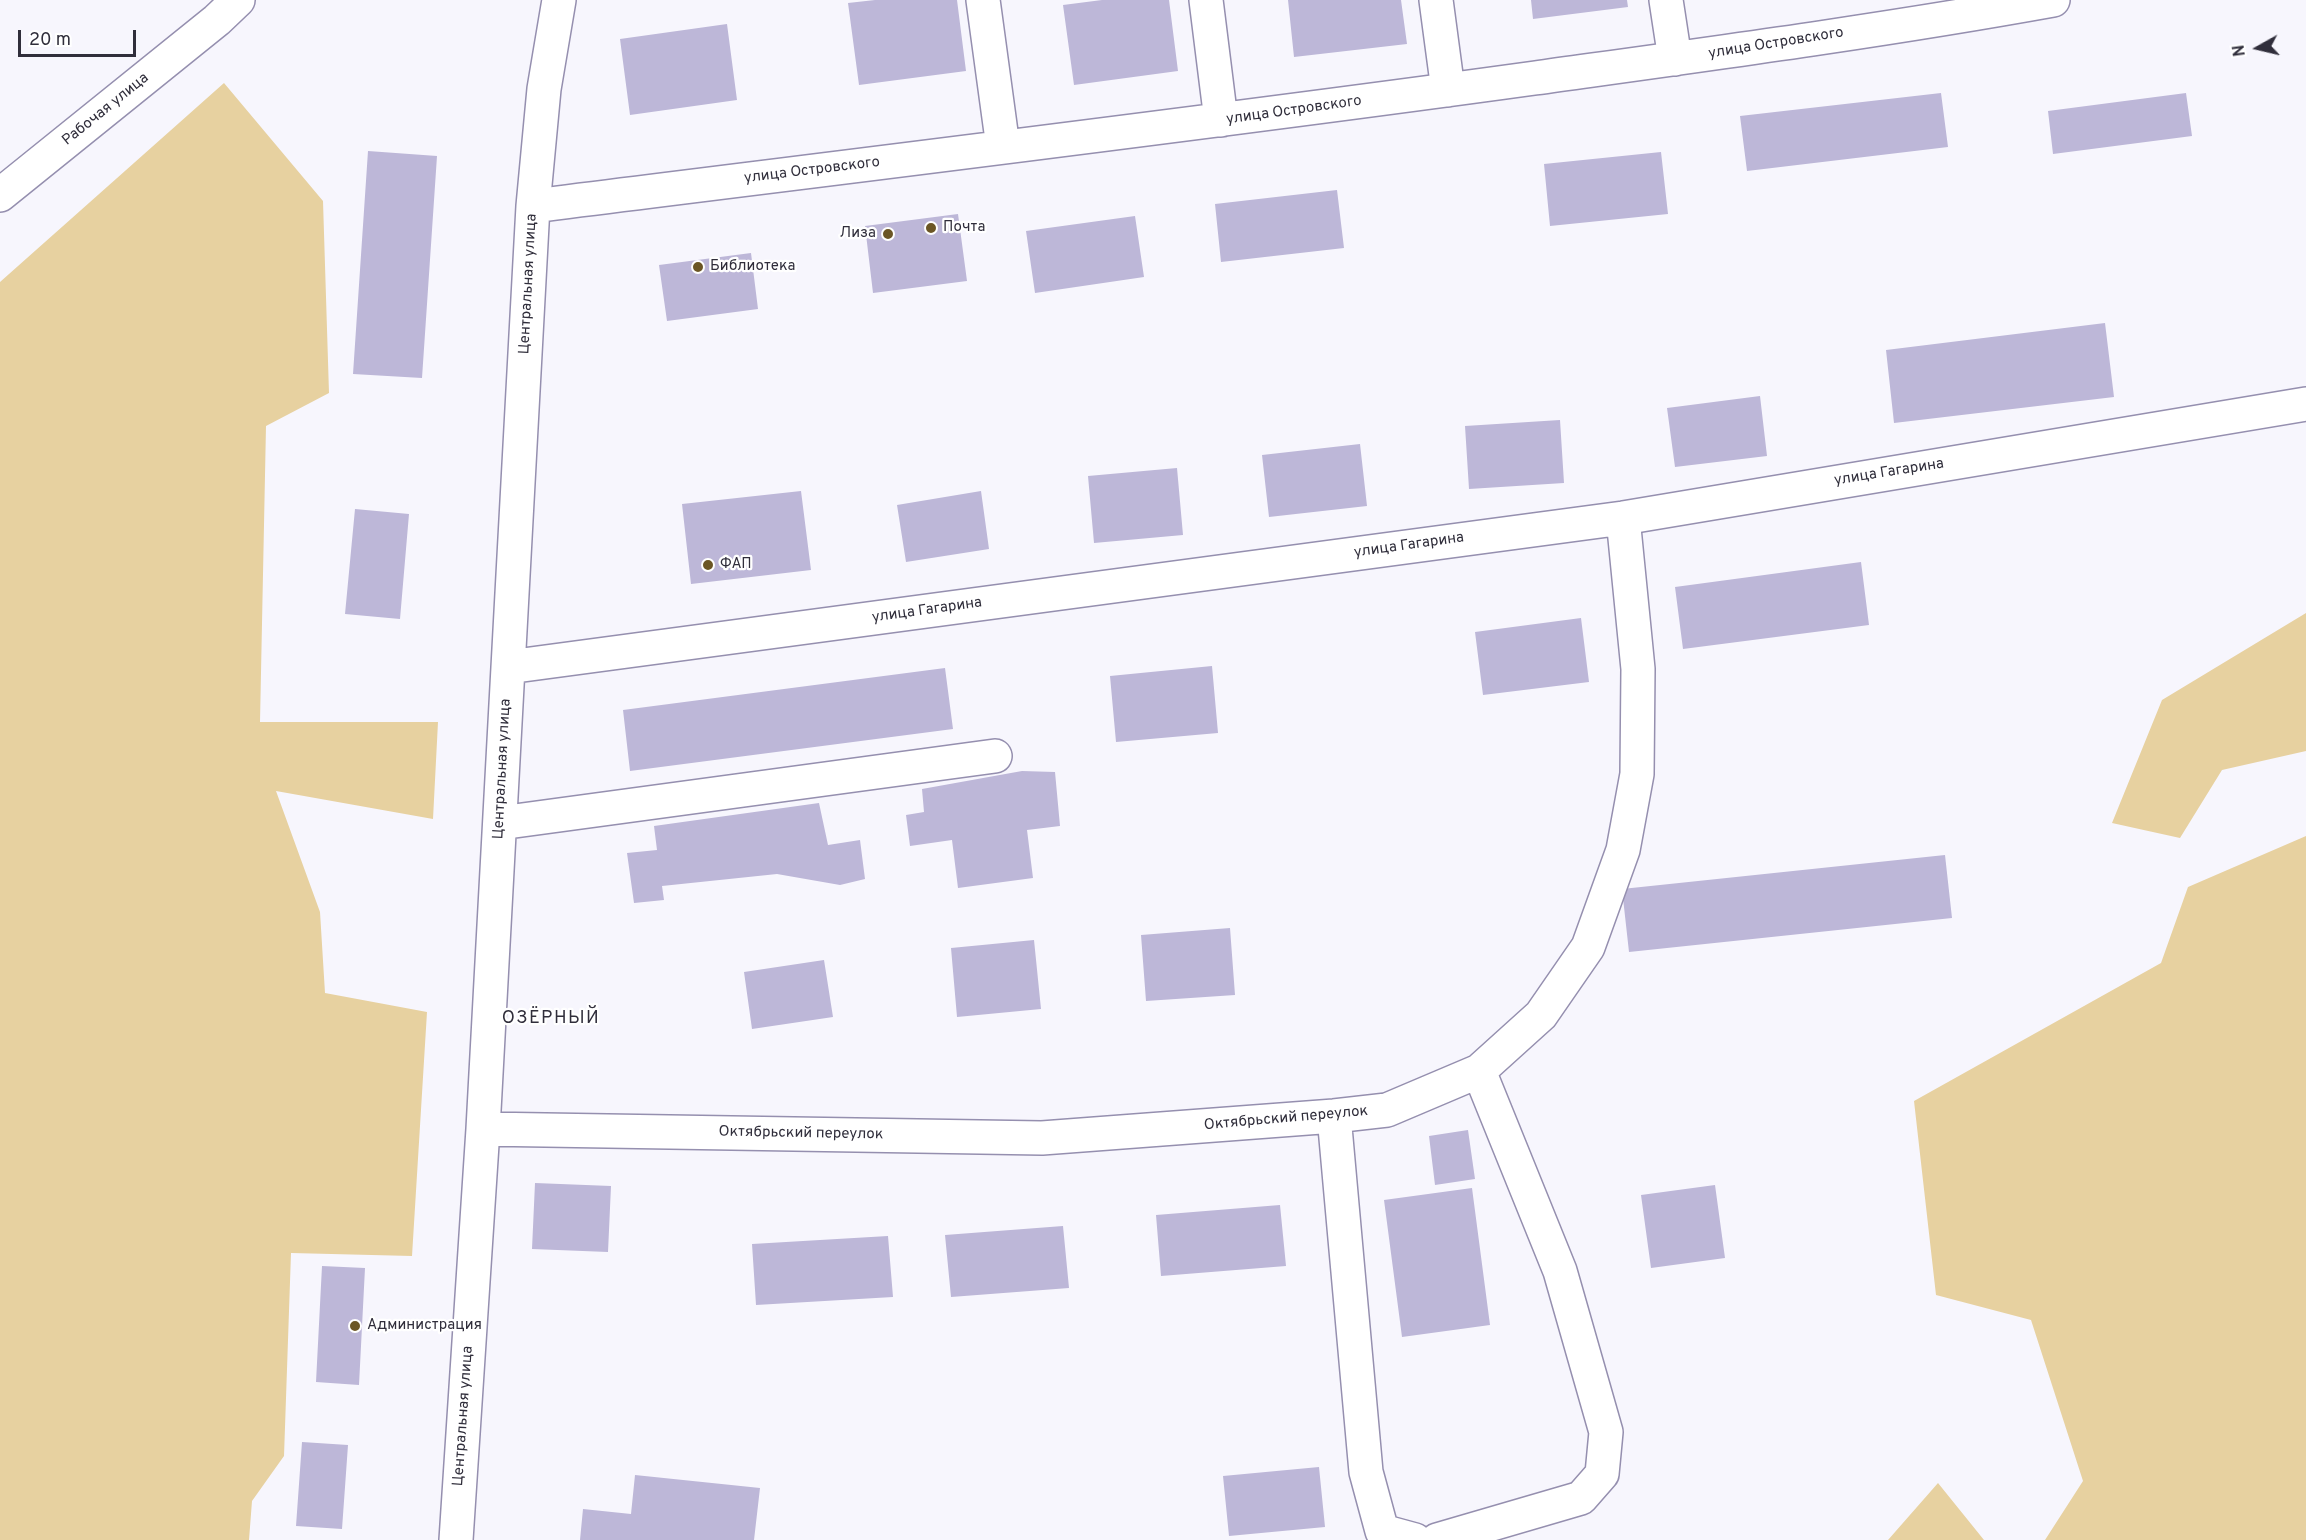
<!DOCTYPE html>
<meta charset="utf-8">
<style>
body{margin:0}
#map{position:relative;width:2306px;height:1540px;overflow:hidden;background:#f7f6fd;font-family:Overpass,sans-serif}
canvas{display:block}
.north{position:absolute;left:2228px;top:18px;width:60px;height:60px;-webkit-text-stroke:4px #fff;paint-order:stroke;rotate:262deg;font-size:16px;font-weight:700;line-height:24px;text-align:center;color:#302e3b}
.north::after{content:'';display:block;margin:auto;width:21px;height:27px;background:#302e3b;clip-path:polygon(50% 0,100% 100%,50% 72%,0 100%)}
.scale{position:absolute;left:18px;top:30px;width:118px;height:27px;box-sizing:border-box;border:3px solid #302e3b;border-top:0;padding-left:8px;font-size:18px;line-height:21px;white-space:nowrap;color:#302e3b;-webkit-text-stroke:4px #fff;paint-order:stroke}
</style>
<div id="map">
<canvas width="2306" height="1540"></canvas>
<div class="north">N</div>
<div class="scale">20 m</div>
</div>
<script>
const g = document.querySelector('canvas').getContext('2d');
g.lineJoin = 'round';
function fillPath(path, color) { g.fillStyle = color; g.fill(path, 'evenodd'); }
function strokePath(path, color, width, dash) { g.strokeStyle = color; g.lineWidth = width; g.lineCap = dash ? 'butt' : 'round'; g.setLineDash(dash || []); g.stroke(path); }
function drawText(font, color, halo, rows, align = 'center') {
  g.font = font + ' Overpass,sans-serif'; g.lineWidth = 4.5; g.setLineDash([]); g.textBaseline = 'middle'; g.strokeStyle = halo; g.fillStyle = color; for (const [text, x, y, turn = 0] of rows) {
    g.save(); g.translate(x, y); g.rotate((+turn || 0) * Math.PI / 180); g.textAlign = isNaN(turn) ? turn : align; if (halo) g.strokeText(text, 0, 0); g.fillText(text, 0, 0); g.restore();
  }
}
fillPath(new Path2D(`
 M224,83L323,201L329,393L266,426L260,722H438L433,819L276,791L320,912L325,993L427,1012L412,1256L291,1253L284,1456L252,1501L249,1540H0V282Z
 M2306,613V751L2222,770L2180,838L2112,823L2162,700Z
 M2306,836V1540H2045L2083,1481L2031,1320L1936,1295L1914,1101L2161,963L2188,887Z
 M1938,1483L1984,1540H1888Z`), '#e7d1a0');
fillPath(new Path2D(`
 M875,0H957L966,71L859,85L848,3Z
 M1102,0H1169L1178,71L1074,85L1063,5Z
 M1288,0H1401L1407,44L1294,57Z
 M1531,0H1627L1628,7L1533,19Z
 M727,24L737,100L630,115L620,39Z
 M1941,93L1948,147L1747,171L1740,116Z
 M2186,93L2192,136L2053,154L2048,111Z
 M368,151L437,156L422,378L353,374Z
 M1661,152L1668,214L1550,226L1544,164Z
 M1337,190L1344,248L1221,262L1215,204Z
 M958,214L967,281L873,293L865,226Z
 M1135,216L1144,277L1035,293L1026,231Z
 M751,253L758,309L667,321L659,265Z
 M2105,323L2114,397L1894,423L1886,350Z
 M1760,396L1767,456L1675,467L1667,408Z
 M1560,420L1564,483L1469,489L1465,426Z
 M1360,444L1367,506L1269,517L1262,455Z
 M1177,468L1183,535L1094,543L1088,476Z
 M801,491L811,570L691,584L682,504Z
 M981,491L989,549L906,562L897,505Z
 M355,509L409,514L400,619L345,614Z
 M1861,562L1869,625L1683,649L1675,587Z
 M1581,618L1589,682L1483,695L1475,632Z
 M1212,666L1218,733L1116,742L1110,676Z
 M945,668L953,729L630,771L623,710Z
 M1022,771L1055,772L1060,826L1027,830L1033,878L958,888L952,840L910,846L906,815L924,812L922,789Z
 M819,803L828,845L860,840L865,879L840,885L777,874L662,886L664,900L634,903L627,853L657,850L654,826Z
 M1945,855L1952,918L1629,952L1622,889Z
 M1230,928L1235,995L1146,1001L1141,935Z
 M1034,940L1041,1009L957,1017L951,948Z
 M824,960L833,1017L752,1029L744,972Z
 M1468,1130L1475,1179L1435,1185L1429,1136Z
 M535,1183L611,1186L608,1252L532,1249Z
 M1715,1185L1725,1258L1651,1268L1641,1195Z
 M1472,1188L1490,1325L1402,1337L1384,1200Z
 M1280,1205L1286,1266L1161,1276L1156,1215Z
 M1063,1226L1069,1288L951,1297L945,1235Z
 M888,1236L893,1297L756,1305L752,1244Z
 M322,1266L365,1268L359,1385L316,1382Z
 M302,1442L348,1445L342,1529L296,1526Z
 M1319,1467L1325,1527L1229,1536L1223,1476Z
 M635,1475L760,1488L754,1540H580L583,1509L631,1514Z`), '#bdb7d8');
const minor = new Path2D(`
 M983,0L1003,147
 M1206,0L1221,120
 M1436,0L1448,90
 M1666,0L1675,59
 M0,195L217,20L238,0
 M533,206C867,164 1201,124 1535,78C1708,54 1881,31 2053,0
 M508,667L1623,518L2306,404
 M500,823L995,756
 M1334,1116L1366,1472L1382,1531L1415,1540
 M483,1129L1042,1138L1334,1116L1387,1110L1479,1071L1541,1015L1588,947L1623,850L1637,774L1638,669L1623,518
 M456,1540L483,1129L533,206L544,89L559,0
 M1437,1540L1581,1498L1602,1474L1606,1432L1560,1271L1479,1071`);
strokePath(minor, '#958faf', 36);
strokePath(minor, '#fff', 33);
for (const [x, y, r, color] of [
 [931,228,6,"#6b5625"],
 [888,234,6,"#6b5625"],
 [698,267,6,"#6b5625"],
 [708,565,6,"#6b5625"],
 [355,1326,6,"#6b5625"]
]) { const dot = new Path2D(); dot.arc(x, y, r, 0, 2 * Math.PI); g.fillStyle = color; g.fill(dot); strokePath(dot, '#fff', 2); }
drawText('15px', '#302e3b', '#fff', [
 ["улица Островского",1776,44,-9],
 ["Рабочая улица",106,110,-39],
 ["улица Островского",1294,111,-8],
 ["улица Островского",812,171,-7],
 ["Центральная улица",529,284,-87],
 ["улица Гагарина",1889,473,-9],
 ["улица Гагарина",1409,546,-8],
 ["улица Гагарина",927,611,-8],
 ["Центральная улица",503,769,-87],
 ["Октябрьский переулок",1286,1119,-5],
 ["Октябрьский переулок",801,1134,1],
 ["Центральная улица",464,1416,-86]
]);
drawText('15px', '#302e3b', '#fff', [
 ["Почта",943,228],
 ["Лиза",876,234,"right"],
 ["Библиотека",710,267],
 ["ФАП",720,565],
 ["Администрация",367,1326]
], 'left');
g.letterSpacing = '1.5px';
drawText('18px', '#302e3b', '#fff', [
 ["ОЗЁРНЫЙ",551,1019]
]);
g.letterSpacing = '0px';
</script>
